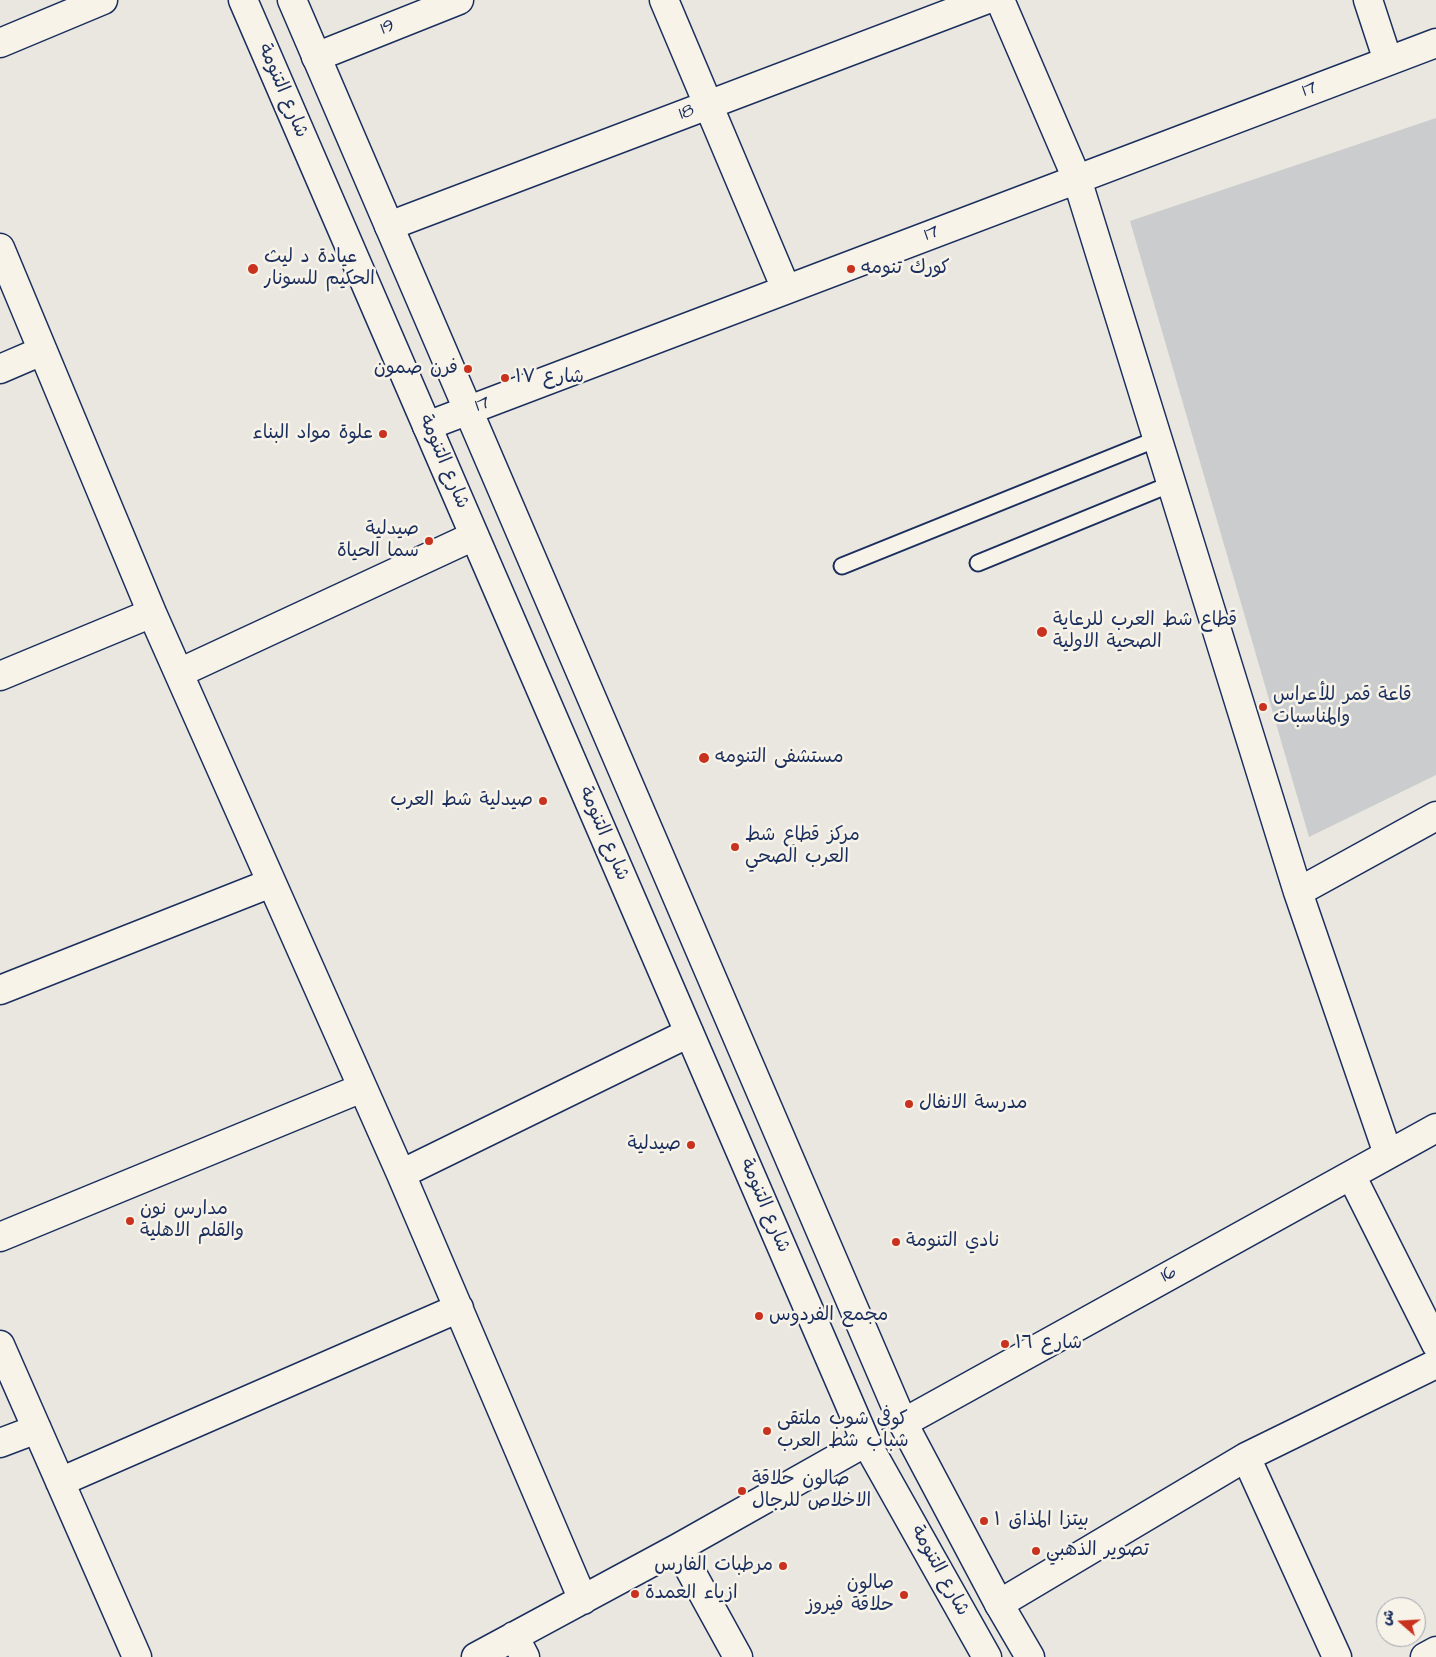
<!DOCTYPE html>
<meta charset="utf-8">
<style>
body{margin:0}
#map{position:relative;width:1436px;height:1657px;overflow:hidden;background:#eae7e0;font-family:"Architects Daughter","Playpen Sans Arabic",sans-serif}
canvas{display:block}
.north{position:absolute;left:1376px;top:1597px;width:50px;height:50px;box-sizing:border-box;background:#f7f3e8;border:1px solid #9fa5b1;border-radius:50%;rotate:289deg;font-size:14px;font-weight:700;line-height:20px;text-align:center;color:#1b2f5e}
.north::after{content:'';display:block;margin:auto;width:18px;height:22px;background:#c8321e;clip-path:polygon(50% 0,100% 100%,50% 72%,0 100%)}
</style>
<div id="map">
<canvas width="1436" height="1657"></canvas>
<div class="north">ش</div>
</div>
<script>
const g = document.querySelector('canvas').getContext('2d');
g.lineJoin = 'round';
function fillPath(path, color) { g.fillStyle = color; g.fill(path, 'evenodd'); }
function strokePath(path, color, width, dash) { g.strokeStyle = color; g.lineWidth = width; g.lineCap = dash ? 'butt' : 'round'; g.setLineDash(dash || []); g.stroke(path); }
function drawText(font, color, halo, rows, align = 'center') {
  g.font = font + ' "Architects Daughter","Playpen Sans Arabic",sans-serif'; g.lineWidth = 5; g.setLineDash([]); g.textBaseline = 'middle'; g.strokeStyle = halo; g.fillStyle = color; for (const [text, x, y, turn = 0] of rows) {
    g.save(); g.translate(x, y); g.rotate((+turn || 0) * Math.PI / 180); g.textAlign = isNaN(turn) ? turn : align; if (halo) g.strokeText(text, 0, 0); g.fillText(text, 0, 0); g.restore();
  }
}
fillPath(new Path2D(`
 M1436,118V775L1309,837L1130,221Z`), '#cbcccd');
const service = new Path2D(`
 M978,563L1171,484
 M842,566L1157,439`);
const minor = new Path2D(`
 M664,0L786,289
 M1000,0L1077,179L1298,892L1388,1154
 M1368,0L1388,61
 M0,43L103,0
 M316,57L459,0
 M389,226L985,0
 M0,248L152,613L401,1174L583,1600
 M0,369L42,351
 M427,426L1436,43
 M179,673L474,536
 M0,676L152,613
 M1298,892L1436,816
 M0,990L271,883
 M401,1174L689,1033
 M1351,1175L1436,1344
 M0,1237L362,1088
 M0,1345L137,1657
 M903,1423L1436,1128
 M0,1443L37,1429
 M1246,1457L1337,1657
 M60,1482L459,1308
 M678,1548L738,1657
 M999,1604L1246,1457L1436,1364
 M514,1636L525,1657
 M476,1657L678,1548L866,1442
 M1425,1657L1436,1651`);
const primary = new Path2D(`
 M243,0L866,1442L987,1657
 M292,0L903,1423L999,1604L1030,1657`);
strokePath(service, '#1b2f5e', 19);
strokePath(minor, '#1b2f5e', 31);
strokePath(primary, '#1b2f5e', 31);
strokePath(service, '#f7f3e8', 15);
strokePath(minor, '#f7f3e8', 28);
strokePath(primary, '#f7f3e8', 28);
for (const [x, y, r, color] of [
 [253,269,6,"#c8321e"],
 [851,269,5,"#c8321e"],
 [468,369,5,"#c8321e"],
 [505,378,5,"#c8321e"],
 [383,434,5,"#c8321e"],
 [429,541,5,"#c8321e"],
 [1042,632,6,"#c8321e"],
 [1263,707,5,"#c8321e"],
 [704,758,6,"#c8321e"],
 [543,801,5,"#c8321e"],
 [735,847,5,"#c8321e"],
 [909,1104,5,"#c8321e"],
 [691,1145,5,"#c8321e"],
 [130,1221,5,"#c8321e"],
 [896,1242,5,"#c8321e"],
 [759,1316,5,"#c8321e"],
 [1005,1344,5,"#c8321e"],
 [767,1431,5,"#c8321e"],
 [742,1491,5,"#c8321e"],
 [984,1521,5,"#c8321e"],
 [1036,1551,5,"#c8321e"],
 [783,1566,5,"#c8321e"],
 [635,1594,5,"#c8321e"],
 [904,1595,5,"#c8321e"]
]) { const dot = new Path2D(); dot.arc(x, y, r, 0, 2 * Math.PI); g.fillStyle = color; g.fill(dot); strokePath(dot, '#f7f3e8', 2); }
drawText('19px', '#1b2f5e', '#f7f3e8', [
 ["19",388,28,-22],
 ["17",1310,90,-21],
 ["شارع التنومة",282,91,67],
 ["18",687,113,-21],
 ["17",932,234,-21],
 ["17",483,405,-21],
 ["شارع التنومة",443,462,67],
 ["شارع التنومة",603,834,67],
 ["شارع التنومة",764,1206,67],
 ["16",1169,1275,-29],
 ["شارع التنومة",939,1571,61]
]);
drawText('19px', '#1b2f5e', '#f7f3e8', [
 ["عيادة د ليث",264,258],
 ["الحكيم للسونار",264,280],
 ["كورك تنومه",861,269],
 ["فرن صمون",458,369,"right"],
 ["شارع ١٧",515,378],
 ["علوة مواد البناء",373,434,"right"],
 ["صيدلية",419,530,"right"],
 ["سما الحياة",419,552,"right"],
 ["قطاع شط العرب للرعاية",1053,621],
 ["الصحية الاولية",1053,643],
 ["قاعة قمر للأعراس",1273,696],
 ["والمناسبات",1273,718],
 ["مستشفى التنومه",715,758],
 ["صيدلية شط العرب",533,801,"right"],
 ["مركز قطاع شط",745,836],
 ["العرب الصحي",745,858],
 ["مدرسة الانفال",919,1104],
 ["صيدلية",681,1145,"right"],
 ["مدارس نون",140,1210],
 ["والقلم الاهلية",140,1232],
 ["نادي التنومة",906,1242],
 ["مجمع الفردوس",769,1316],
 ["شارع ١٦",1015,1344],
 ["كوفي شوب ملتقى",777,1420],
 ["شباب شط العرب",777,1442],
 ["صالون حلاقة",752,1480],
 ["الاخلاص للرجال",752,1502],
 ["بيتزا المذاق ١",994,1521],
 ["تصوير الذهبي",1046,1551],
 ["مرطبات الفارس",773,1566,"right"],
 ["صالون",894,1584,"right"],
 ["حلاقة فيروز",894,1606,"right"],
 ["ازياء العمدة",645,1594]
], 'left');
</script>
